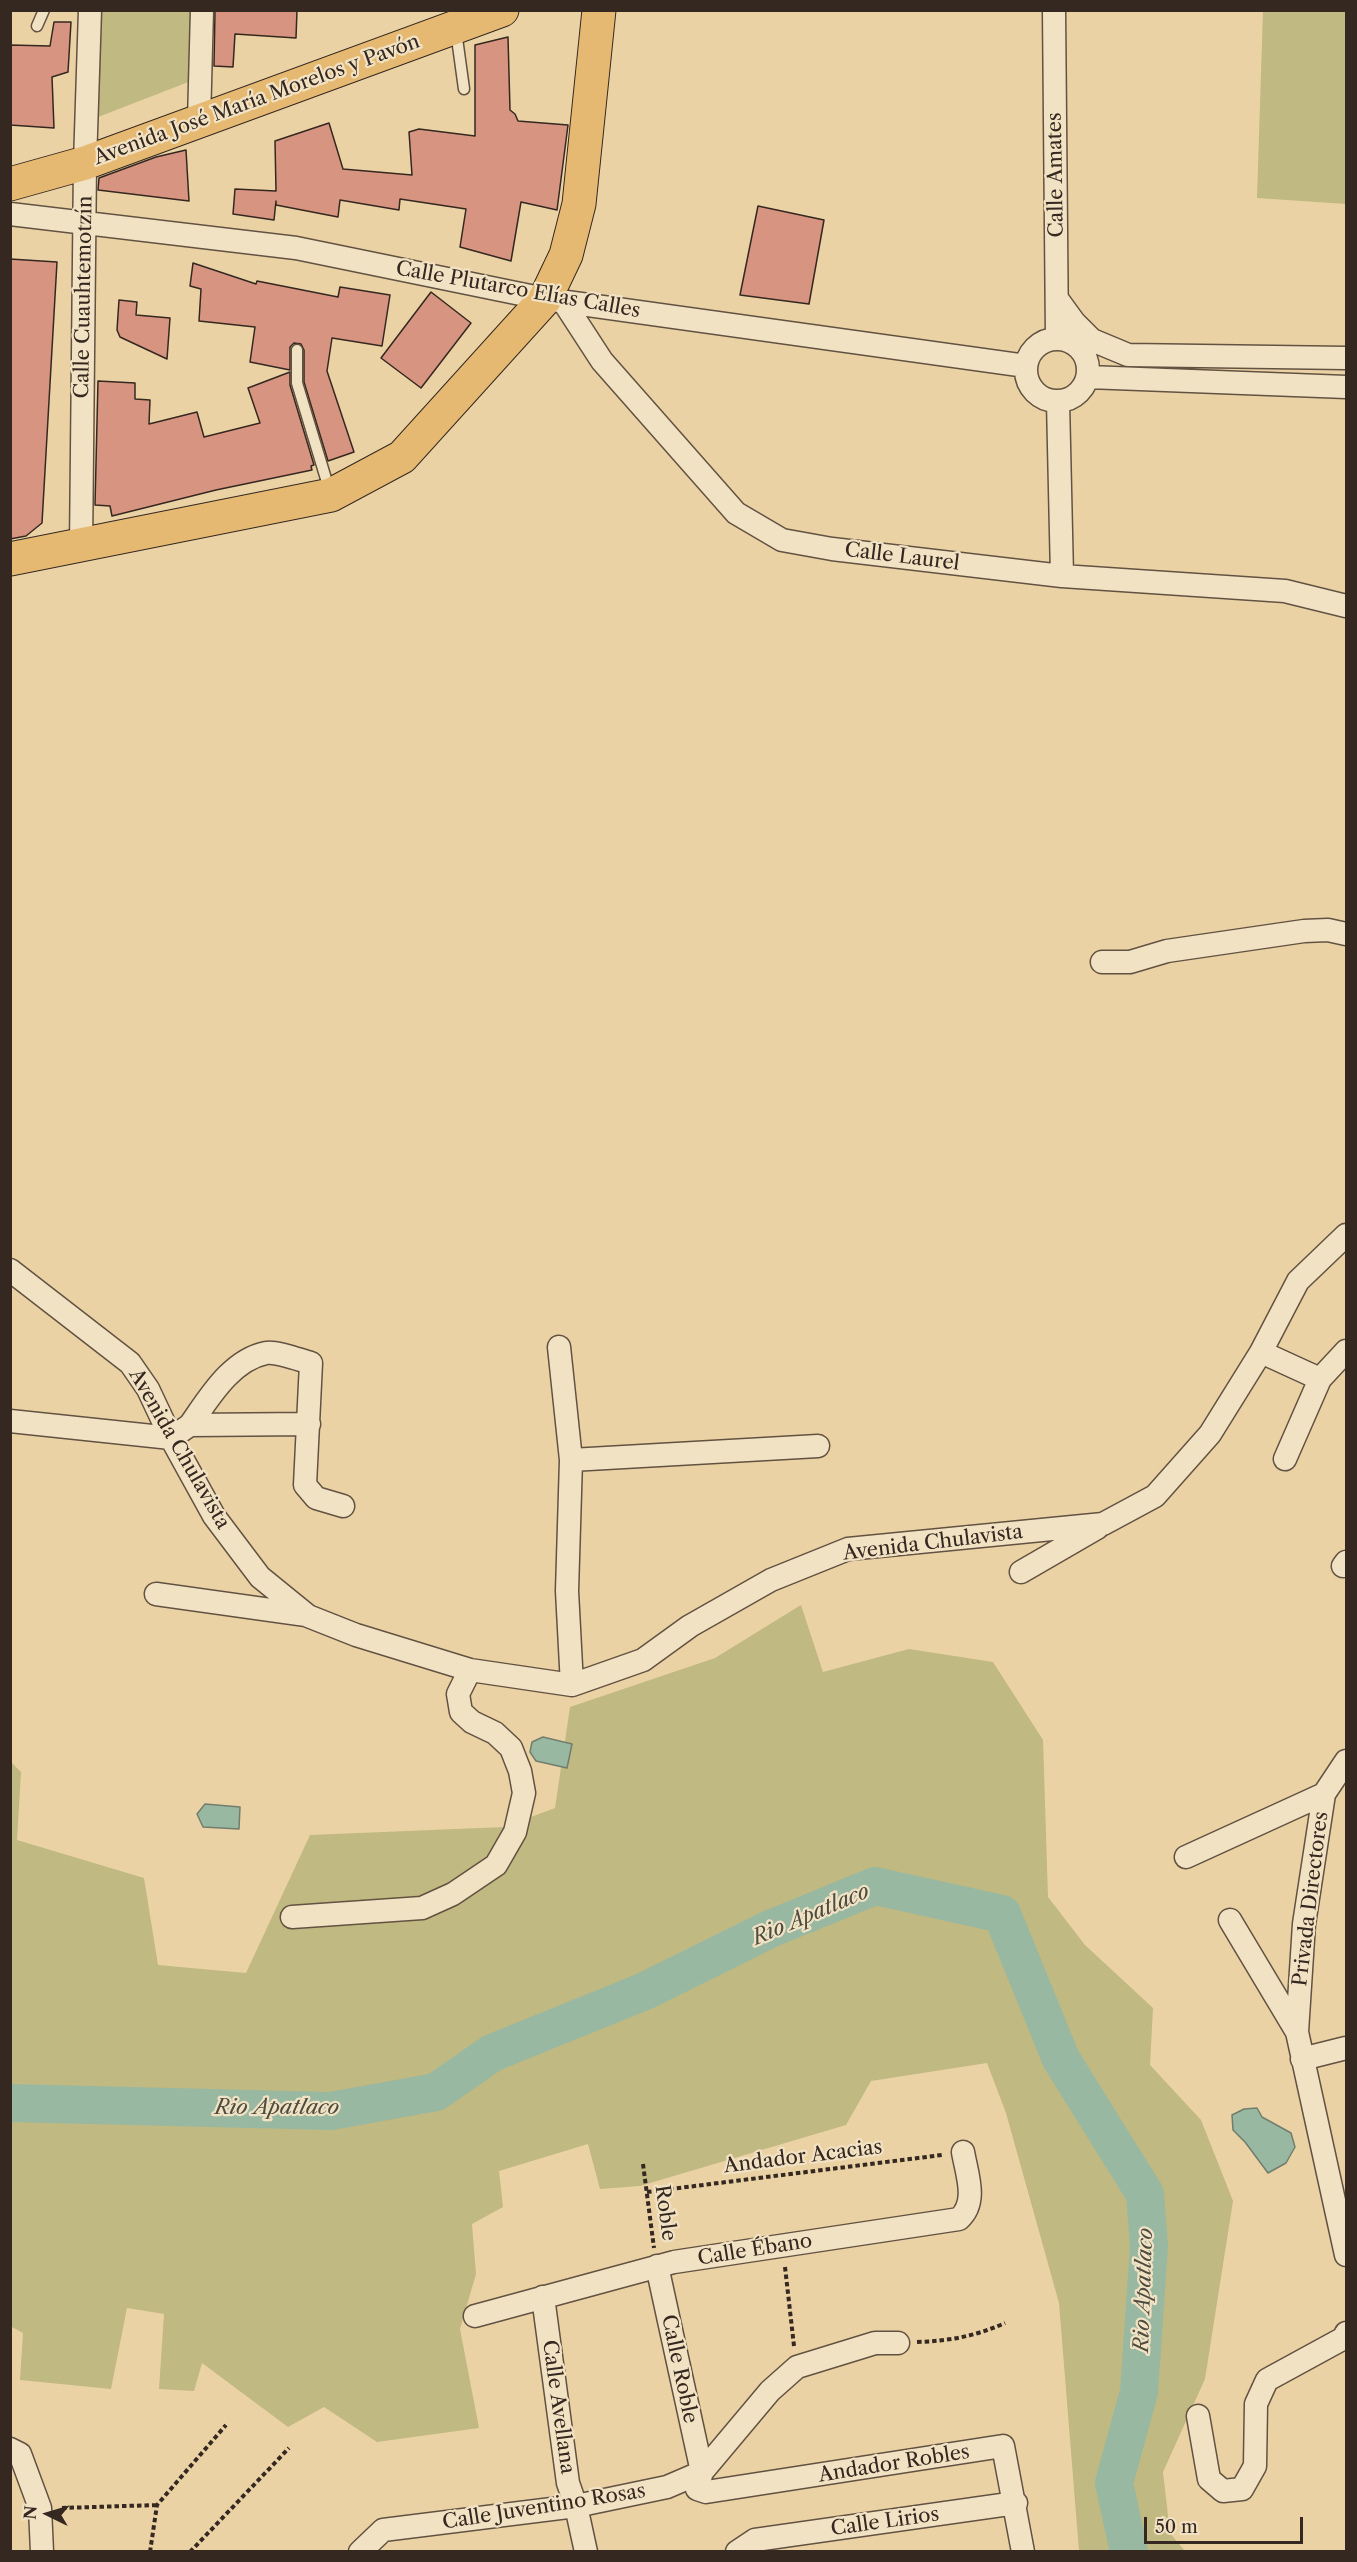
<!DOCTYPE html>
<meta charset="utf-8">
<style>
body{margin:0}
#map{position:relative;width:1357px;height:2562px;overflow:hidden;background:#ebd2a5;font-family:"Libre Caslon Text",serif}
canvas{display:block}
.frame{position:absolute;inset:0;border:12px solid #342820;pointer-events:none}
.north{position:absolute;left:18px;top:2484px;width:60px;height:60px;-webkit-text-stroke:4px #f2e2c4;paint-order:stroke;rotate:275deg;font-size:16px;font-weight:700;line-height:24px;text-align:center;color:#342820}
.north::after{content:'';display:block;margin:auto;width:21px;height:27px;background:#342820;clip-path:polygon(50% 0,100% 100%,50% 72%,0 100%)}
.scale{position:absolute;left:1144px;top:2517px;width:159px;height:27px;box-sizing:border-box;border:3px solid #342820;border-top:0;padding-left:8px;font-size:18px;line-height:21px;white-space:nowrap;color:#342820;-webkit-text-stroke:4px #f2e2c4;paint-order:stroke}
</style>
<div id="map">
<canvas width="1357" height="2562"></canvas>
<div class="frame"></div>
<div class="north">N</div>
<div class="scale">50 m</div>
</div>
<script>
const g = document.querySelector('canvas').getContext('2d');
g.lineJoin = 'round';
function fillPath(path, color) { g.fillStyle = color; g.fill(path, 'evenodd'); }
function strokePath(path, color, width, dash) { g.strokeStyle = color; g.lineWidth = width; g.lineCap = dash ? 'butt' : 'round'; g.setLineDash(dash || []); g.stroke(path); }
function drawText(font, color, halo, rows, align = 'center') {
  g.font = font + ' "Libre Caslon Text",serif'; g.lineWidth = 4.5; g.setLineDash([]); g.textBaseline = 'middle'; g.strokeStyle = halo; g.fillStyle = color; for (const [text, x, y, turn = 0] of rows) {
    g.save(); g.translate(x, y); g.rotate((+turn || 0) * Math.PI / 180); g.textAlign = isNaN(turn) ? turn : align; if (halo) g.strokeText(text, 0, 0); g.fillText(text, 0, 0); g.restore();
  }
}
fillPath(new Path2D(`
 M100,11H190L191,81L93,119Z
 M1263,11H1346V204L1257,198Z
 M801,1605L823,1672L909,1649L993,1662L1043,1740L1048,1897L1085,1945L1153,2008L1150,2065L1201,2120L1233,2201L1205,2379L1163,2472L1170,2533L1185,2551H1079L1059,2303L1006,2113L987,2063L871,2081L846,2125L640,2186L600,2189L588,2144L499,2171L503,2207L472,2224L476,2274L460,2329L479,2428L377,2442L324,2407L288,2427L202,2363L194,2391L159,2389L164,2314L127,2308L111,2389L20,2380L23,2333L10,2326V1761L21,1772L17,1840L144,1878L158,1965L246,1973L310,1835L504,1827L555,1808L570,1707L715,1658Z`), '#c0b981');
const water = new Path2D(`
 M543,1737L572,1744L567,1768L536,1761L530,1752L532,1742Z
 M205,1804L240,1807L239,1829L203,1827L197,1814Z
 M1257,2108L1262,2117L1291,2133L1295,2147L1286,2163L1268,2173L1245,2142L1233,2130L1232,2115L1244,2109Z`);
fillPath(water, '#99b8a1');
strokePath(water, '#717e6d', 1.5);
strokePath(new Path2D(`
 M10,2103L331,2111L436,2092L492,2053L645,1991L770,1929L875,1886L1002,1914L1061,2059L1145,2194L1149,2246L1139,2392L1114,2483L1129,2552`), '#99b8a1', 38);
const building = new Path2D(`
 M215,10H297L296,38L235,34L233,67L214,66Z
 M54,22H71L68,72L52,77L54,128L10,125V45L50,46Z
 M508,37L510,110L515,114L518,121L568,125L557,210L521,202L511,261L460,247L466,209L400,199L399,210L340,200L338,217L276,205V201L274,220L233,214L235,189L276,191L275,141L329,123L343,169L412,175L409,132L419,129L475,136V45Z
 M186,150L189,201L98,190L99,178L156,157Z
 M758,206L824,220L809,304L740,295Z
 M10,259L57,262L42,523L26,536L10,539Z
 M193,263L256,284L257,281L338,297L340,287L390,295L382,346L332,338L327,371L354,452L328,461L304,382V350L301,344L294,343L290,347V370L250,362L255,327L199,321L201,289L190,286Z
 M431,292L471,323L421,388L381,358Z
 M119,300L137,302L136,315L170,318L167,359L120,337L117,330Z
 M290,372V385L314,465L311,466L312,470L216,490L112,516L110,506L95,505L98,381L135,383V399L150,400L149,424L197,412L204,437L260,423L248,388Z`);
fillPath(building, '#d79480');
strokePath(building, '#342820', 1.5);
const lane = new Path2D(`
 M37,26L44,10
 M456,31L464,89
 M297,350V383L330,492`);
const street = new Path2D(`
 M1054,10L1057,339
 M199,121L202,10
 M10,214L296,248L545,299L1026,366
 M1058,300L1074,322L1092,340L1128,355L1346,358
 M563,301L602,361L736,513L782,540L832,549L1062,576L1285,591L1346,606
 M1026 370a31 31 0 1 1 62 0a31 31 0 1 1-62 0Z
 M1088,377L1346,387
 M1058,402L1062,576
 M81,547L85,163L90,10
 M1102,962H1130L1167,951L1304,931L1328,930L1346,934
 M10,1270L130,1363L148,1389L171,1438L214,1516L260,1577L308,1616L356,1635L470,1670L572,1685L643,1660L690,1626L771,1580L848,1549L1103,1524L1155,1496L1210,1434L1261,1352L1298,1281L1346,1235
 M559,1347L571,1460L567,1591L572,1685
 M1261,1352L1320,1379
 M10,1421L171,1438L190,1425L309,1424
 M190,1425C209,1398 231,1360 266,1353C276,1351 300,1360 311,1363L305,1485L316,1498L343,1506
 M1285,1459L1320,1379L1346,1351
 M571,1460L818,1446
 M1343,1566L1346,1562
 M1021,1572L1097,1528
 M156,1594L306,1615
 M1346,1761L1324,1794L1304,1924L1297,2032L1346,2255
 M1186,1857L1324,1794
 M292,1917L422,1908L453,1894L496,1865L515,1832L524,1793L520,1771L511,1748L495,1733L472,1722L461,1712L458,1694L470,1670
 M1230,1920L1297,2032
 M1302,2059L1346,2048
 M657,2266L702,2472L697,2489L706,2492L1003,2446L1023,2552
 M543,2297L568,2483L576,2506L586,2552
 M475,2316L674,2262L959,2219C978,2202 967,2175 963,2152
 M1198,2416L1209,2479L1223,2491L1242,2489L1255,2466L1256,2404L1267,2380L1344,2338L1346,2333
 M10,2449L20,2454L40,2508L42,2552
 M360,2552L383,2530L576,2506L667,2487L702,2472L770,2391L797,2367L875,2343H898
 M737,2552L755,2540L1016,2503`);
const primary = new Path2D(`
 M10,184L85,163L502,10
 M10,559L331,495L402,457L545,299L566,255L579,204L599,10`);
strokePath(lane, '#625241', 13);
strokePath(street, '#625241', 25);
strokePath(primary, '#342820', 35);
strokePath(new Path2D(`
 M643,2164L654,2248
 M647,2192L942,2155
 M785,2267L794,2346
 M917,2342C949,2341 976,2336 1005,2323
 M62,2508L157,2505
 M150,2552L157,2505L226,2425
 M190,2552L289,2448`), '#342820', 4, [4.5, 3]);
strokePath(lane, '#f2e2c4', 10);
strokePath(street, '#f2e2c4', 22);
strokePath(primary, '#e6b972', 33);
drawText('20px', '#342820', '#f2e2c4', [
 ["Avenida José María Morelos y Pavón",257,100,-20],
 ["Calle Amates",1056,175,-91],
 ["Calle Plutarco Elías Calles",518,290,10],
 ["Calle Cuauhtemotzín",84,297,-89],
 ["Calle Laurel",902,557,7],
 ["Avenida Chulavista",179,1449,60],
 ["Avenida Chulavista",933,1543,-7],
 ["Privada Directores",1311,1899,-83],
 ["Andador Acacias",803,2157,-7],
 ["Roble",665,2213,82],
 ["Calle Ébano",755,2250,-9],
 ["Calle Roble",679,2369,78],
 ["Calle Avellana",558,2407,82],
 ["Andador Robles",894,2464,-9],
 ["Calle Juventino Rosas",544,2507,-9],
 ["Calle Lirios",885,2522,-8]
]);
drawText('italic 21px', '#4d4c40', '#f2e2c4', [
 ["Rio Apatlaco",811,1915,-23],
 ["Rio Apatlaco",277,2108],
 ["Rio Apatlaco",1144,2290,-88]
]);
</script>
